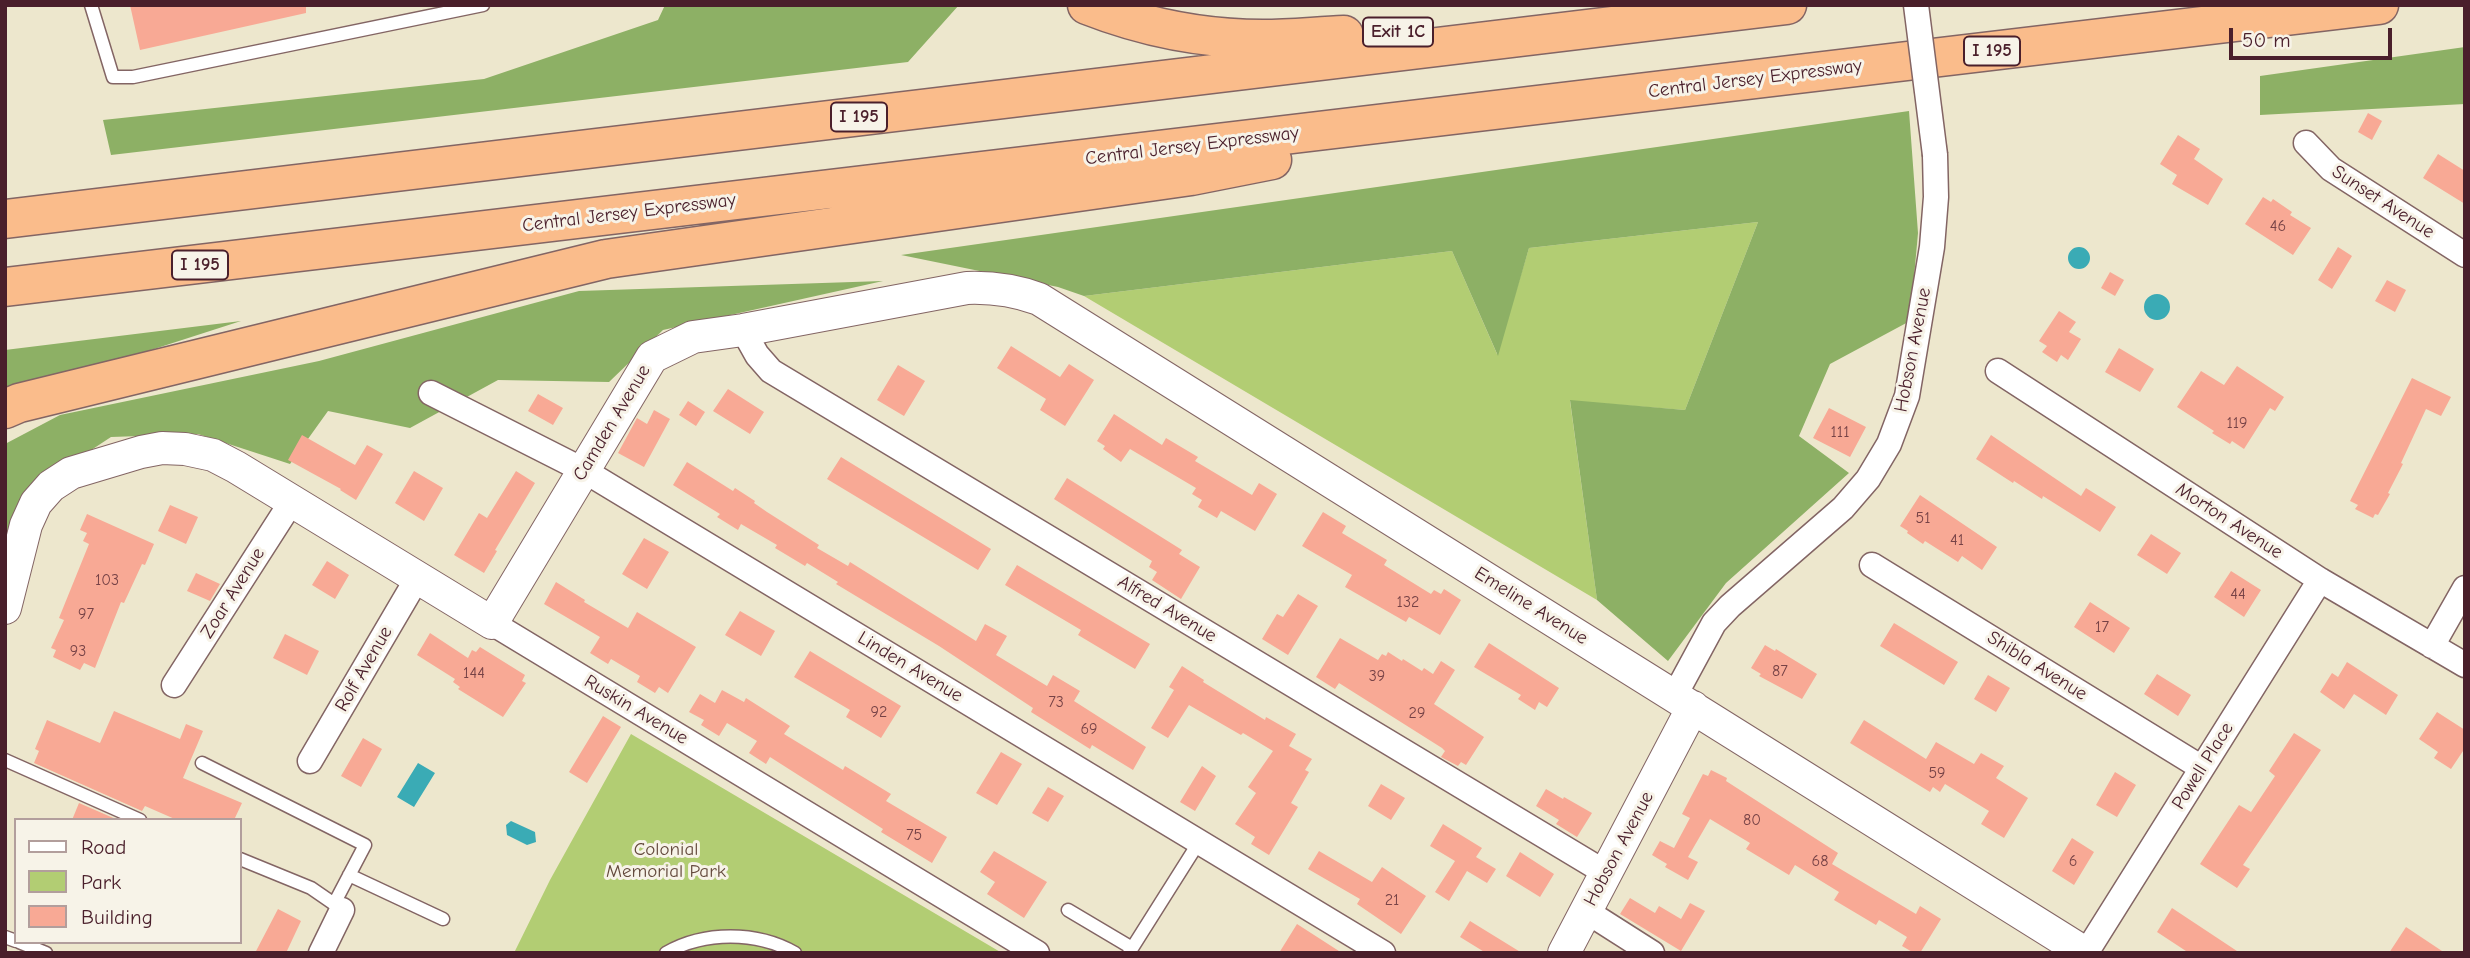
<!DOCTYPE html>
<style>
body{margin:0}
#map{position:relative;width:2470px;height:958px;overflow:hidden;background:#ede7cd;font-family:"Comic Neue",sans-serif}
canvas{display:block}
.frame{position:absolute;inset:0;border:7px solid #4a1f2b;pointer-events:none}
.legend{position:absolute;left:14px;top:818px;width:228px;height:126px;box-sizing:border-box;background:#f7f3e8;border:2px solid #b29e9c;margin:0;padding:9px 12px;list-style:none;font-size:21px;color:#4a1f2b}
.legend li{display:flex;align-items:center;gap:14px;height:35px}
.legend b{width:35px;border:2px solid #b29e9c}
.scale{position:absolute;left:2229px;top:28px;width:163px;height:32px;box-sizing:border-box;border:4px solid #4a1f2b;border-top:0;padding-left:9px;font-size:21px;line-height:24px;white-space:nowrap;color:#4a1f2b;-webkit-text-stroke:5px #f7f3e8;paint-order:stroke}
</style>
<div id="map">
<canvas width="2470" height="958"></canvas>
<div class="frame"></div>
<ul class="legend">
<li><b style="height:9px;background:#fff"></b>Road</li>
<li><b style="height:19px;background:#b2cd73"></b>Park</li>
<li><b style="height:19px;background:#f8a995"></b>Building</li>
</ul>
<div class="scale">50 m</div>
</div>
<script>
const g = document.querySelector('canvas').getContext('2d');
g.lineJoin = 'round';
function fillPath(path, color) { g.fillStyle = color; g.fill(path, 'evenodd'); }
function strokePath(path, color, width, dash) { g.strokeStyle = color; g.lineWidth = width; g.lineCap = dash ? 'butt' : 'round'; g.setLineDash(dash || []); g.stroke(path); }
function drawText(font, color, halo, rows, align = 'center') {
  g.font = font + ' "Comic Neue",sans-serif'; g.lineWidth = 6; g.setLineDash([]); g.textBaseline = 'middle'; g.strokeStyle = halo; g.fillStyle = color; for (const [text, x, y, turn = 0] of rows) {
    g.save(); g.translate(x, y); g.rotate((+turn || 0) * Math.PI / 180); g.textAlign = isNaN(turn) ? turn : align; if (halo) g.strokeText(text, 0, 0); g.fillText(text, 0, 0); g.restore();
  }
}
fillPath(new Path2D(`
 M1758,222L1685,410L1570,401L1597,600L1084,296L1452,251L1497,354L1529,248Z
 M631,734L1002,953H514L550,880Z`), '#b2cd73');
fillPath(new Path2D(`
 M665,5H959L908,62L111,155L103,120L484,79L658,20Z
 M2465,47V104L2260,115V76Z
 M1909,111L1918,233L1910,321L1830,364L1799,436L1849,473L1726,583L1668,661L1597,600L1570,400L1685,410L1758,222L1529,248L1498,356L1452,251L1084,296L1058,287L901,255Z
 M883,281L663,330L609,382L498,380L410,428L328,411L290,464L198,434L111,437L44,481L5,541V444L60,415L319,361L579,291Z
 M241,321L5,397V350Z`), '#8db065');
fillPath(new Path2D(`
 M2068 258a11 11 0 1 1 22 0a11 11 0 1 1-22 0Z
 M2144 307a13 13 0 1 1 26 0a13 13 0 1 1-26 0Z
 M418,763L435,773L414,807L397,797Z
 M511,821L535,832L536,842L527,845L507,835L506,825Z`), '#3aabb5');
fillPath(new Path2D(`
 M130,5H306V13L140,50Z
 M2368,113L2382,121L2372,140L2358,132Z
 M2178,135L2200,149L2194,159L2223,179L2208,205L2172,184L2177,175L2160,164Z
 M2438,154L2465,171V204L2423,178Z
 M2263,197L2271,202L2273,199L2292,212L2290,215L2311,228L2293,255L2245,224Z
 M2338,247L2352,256L2332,289L2318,280Z
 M2110,272L2124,280L2115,296L2101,288Z
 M2387,280L2406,290L2395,312L2375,301Z
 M2059,311L2076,322L2069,332L2081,339L2068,360L2061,355L2057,362L2042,352L2047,346L2039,341Z
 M1011,346L1060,377L1069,364L1094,380L1065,426L1040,410L1046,399L997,368Z
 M2119,348L2154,369L2140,392L2105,372Z
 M898,365L925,381L904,416L877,400Z
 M2237,366L2284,397L2275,411L2270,408L2244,449L2232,441L2230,444L2212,433L2214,431L2177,407L2201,371L2224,385Z
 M2412,378L2451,397L2441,416L2426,409L2401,463L2403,464L2388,493L2390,494L2378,515L2375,514L2373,518L2355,509L2358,505L2350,501Z
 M728,389L764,412L750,434L713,411Z
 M538,394L563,408L553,425L528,411Z
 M688,401L705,412L696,426L679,415Z
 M1829,408L1866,427L1850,457L1813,438Z
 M654,410L670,419L644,467L618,453L637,418L647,424Z
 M1114,414L1162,445L1166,438L1198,457L1195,461L1252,495L1259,483L1277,494L1255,531L1221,511L1217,518L1198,507L1202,500L1192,494L1196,488L1130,449L1121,462L1103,449L1105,446L1097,441Z
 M302,435L355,465L367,445L383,454L356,500L340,490L341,489L288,460Z
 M1991,435L2081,496L2086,488L2116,507L2100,532L2043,496L2042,499L2014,481L2013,483L1976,459Z
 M841,457L991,549L978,570L827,479Z
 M687,462L733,491L735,488L755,501L754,503L767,512L819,545L817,548L848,566L850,562L976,641L985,624L1007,636L996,655L1047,686L1053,675L1080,691L1074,701L1146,747L1133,770L1092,745L1090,749L1031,712L1033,708L939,646L836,584L838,582L807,563L805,566L775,548L777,545L741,524L738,530L717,517L720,514L673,485Z
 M414,471L443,488L424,521L395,503Z
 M516,471L535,483L495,550L497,551L484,573L454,555L479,513L487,518Z
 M1067,478L1182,550L1179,554L1200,567L1181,599L1152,580L1157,572L1149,567L1152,561L1054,499Z
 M1920,495L1997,547L1982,570L1962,556L1958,562L1925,541L1923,544L1907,533L1908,531L1900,526Z
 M170,505L198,517L186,544L158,531Z
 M1323,512L1346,526L1342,533L1387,560L1384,565L1431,594L1434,590L1441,594L1444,589L1461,600L1440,635L1409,617L1406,622L1345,587L1352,575L1302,546Z
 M87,514L154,544L145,565L142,564L124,603L121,602L95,668L84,663L80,670L53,657L56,650L51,648L64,620L59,618L89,544L83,541L87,533L80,530Z
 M2151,534L2181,553L2167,574L2137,555Z
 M644,538L669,552L647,589L622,574Z
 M327,561L349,575L335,599L312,585Z
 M1017,565L1150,644L1135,669L1078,635L1081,630L1005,585Z
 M2231,571L2261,590L2244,617L2214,597Z
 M196,573L220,584L210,601L187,591Z
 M556,582L585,600L584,602L628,628L637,612L696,647L668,693L659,687L655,693L637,682L640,676L611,659L608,664L590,653L600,637L544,604Z
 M1298,594L1318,606L1288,655L1262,639L1277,614L1283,617Z
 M2090,602L2130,628L2114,653L2074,627Z
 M740,611L775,631L761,656L725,635Z
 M1894,623L1958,662L1944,685L1880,646Z
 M430,633L468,658L472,650L476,652L480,647L525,675L522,681L526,683L503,717L458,689L460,687L453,682L455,679L417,655Z
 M285,634L319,651L307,675L273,658Z
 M1340,638L1378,660L1382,654L1386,656L1388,652L1402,661L1403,659L1422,671L1424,668L1433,674L1441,661L1455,670L1434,704L1484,737L1466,765L1461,762L1458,766L1441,757L1445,751L1442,748L1339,683L1335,689L1316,677Z
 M1489,643L1559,688L1547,707L1539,702L1535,710L1518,699L1521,695L1474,667Z
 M1765,645L1775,651L1776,649L1817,674L1802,699L1759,676L1761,674L1751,668Z
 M810,651L901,706L881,738L846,717L850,710L794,677Z
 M2347,662L2398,695L2386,715L2354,694L2344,709L2320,692L2332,673L2338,677Z
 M1182,666L1204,680L1203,682L1265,720L1266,717L1296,734L1289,746L1312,759L1305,770L1309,772L1291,803L1298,807L1269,855L1251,844L1255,837L1235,824L1256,793L1248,787L1273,751L1243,733L1241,735L1189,705L1168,738L1151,728L1174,690L1169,687Z
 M2157,674L2191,695L2178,716L2144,694Z
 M1988,675L2010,688L1996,712L1974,699Z
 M722,690L744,702L746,698L790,726L784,734L843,770L845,766L891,794L886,801L947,837L932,863L881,832L883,829L770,757L766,764L749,753L757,741L727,723L719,736L701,725L704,720L689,712L700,694L715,703Z
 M114,711L180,739L186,724L203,731L183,778L242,803L234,820H177L145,806L142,811L34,763L39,751L35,749L47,720L100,743Z
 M2437,712L2465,730V748L2451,769L2434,758L2438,752L2419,739Z
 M603,716L621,727L587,783L569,772Z
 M1864,720L1926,759L1936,742L1974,764L1981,753L2004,766L1996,778L2028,798L2004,838L1981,824L1989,811L1945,784L1940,792L1933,787L1930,792L1850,743Z
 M2294,733L2321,750L2243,865L2250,869L2237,888L2200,864L2239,805L2251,812L2275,776L2269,771Z
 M363,738L382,749L361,787L341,776Z
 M1001,752L1022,764L997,805L976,793Z
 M1202,766L1216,776L1195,811L1180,802Z
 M1711,770L1727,778L1726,781L1838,853L1832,864L1916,914L1920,906L1941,919L1920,953H1914L1902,946L1907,937L1879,920L1876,925L1834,900L1839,892L1795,865L1789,875L1746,849L1750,843L1710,819L1688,857L1698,862L1688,880L1665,867L1667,864L1652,855L1660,841L1674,848L1690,818L1682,814L1703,774L1708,776Z
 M2115,772L2136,785L2117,817L2096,805Z
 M1381,784L1405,798L1391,820L1368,806Z
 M1048,787L1064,796L1048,822L1032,813Z
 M1546,789L1563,799L1564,797L1592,813L1577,837L1556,824L1559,820L1536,806Z
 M79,803L118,820H72Z
 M1443,824L1482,848L1476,857L1496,869L1487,883L1467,871L1449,901L1435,892L1455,861L1430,846Z
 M2072,838L2094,852L2074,885L2052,871Z
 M994,851L1047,882L1024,918L987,894L995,882L980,872Z
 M1319,851L1372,882L1382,867L1426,896L1401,934L1357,904L1360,899L1308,869Z
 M1520,852L1554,874L1540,897L1506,876Z
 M1630,898L1655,913L1659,906L1681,919L1690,903L1705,911L1681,951L1620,914Z
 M2172,908L2240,953H2189L2157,932Z
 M278,909L301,921L286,953H255Z
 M1470,921L1522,953H1486L1460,937Z
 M1297,924L1342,953H1279Z
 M2406,927L2445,953H2389Z`), '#f8a995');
const service = new Path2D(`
 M91,5L113,77H133L483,5
 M5,760L140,820
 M202,763L365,845L334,904
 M240,859L311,888L340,908
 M349,875L443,919
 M1068,910L1132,948
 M5,937L16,941
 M19,942L46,953
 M666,953C704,931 757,931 795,953
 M1129,953L1199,842`);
const minor = new Path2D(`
 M2306,143L2331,169L2465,255
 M743,330L757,355L771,371L1606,873
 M1998,371L2320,580L2465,665
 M431,393L583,470L1383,953
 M1872,565L2202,768
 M492,623L1037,953
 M2432,646L2465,588
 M174,685L292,501
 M1675,695L1714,623L1730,606L1843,508L1868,479L1889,444L1907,396L1932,247L1936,197L1935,155
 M310,761L418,577
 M1586,911L1652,953
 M321,953L342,910
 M2086,953L2320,580`);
const tertiary = new Path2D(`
 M5,608L26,525L36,503L51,486L71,473L141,452L162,448L185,449L213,455L236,467L492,623L652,357L693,337L743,330L967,288C993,287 1014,290 1039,299L2085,953
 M1564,953L1693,707`);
const motorway = new Path2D(`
 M1087,5C1143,27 1202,39 1263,39C1290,39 1317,36 1344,35
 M5,219L1787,5
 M5,287L2379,5
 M5,409L19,403L606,259L1191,176L1272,160`);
strokePath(service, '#836564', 15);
strokePath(minor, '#836564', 27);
strokePath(tertiary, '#836564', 34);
strokePath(motorway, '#836564', 41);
strokePath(service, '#fff', 12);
strokePath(minor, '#fff', 24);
strokePath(tertiary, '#fff', 32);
strokePath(motorway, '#fabc8b', 38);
const minorBridge = new Path2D(`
 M1916,5L1935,155`);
strokePath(minorBridge, '#836564', 27, []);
strokePath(minorBridge, '#fff', 24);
drawText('16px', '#764246', null, [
 ["46",2278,226],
 ["119",2237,423],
 ["111",1840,432],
 ["51",1923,518],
 ["41",1957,540],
 ["103",107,580],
 ["44",2238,594],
 ["132",1408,602],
 ["97",86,614],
 ["17",2102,627],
 ["93",78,651],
 ["87",1780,671],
 ["144",474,673],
 ["39",1377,676],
 ["73",1056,702],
 ["92",879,712],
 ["29",1417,713],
 ["69",1089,729],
 ["59",1937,773],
 ["80",1752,820],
 ["75",914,835],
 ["68",1820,861],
 ["6",2073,861],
 ["21",1392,900]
]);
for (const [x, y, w] of [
 [1398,32,70],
 [1992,51,56],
 [859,117,56],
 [200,265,56]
]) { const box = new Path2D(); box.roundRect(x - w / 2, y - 14.5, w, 29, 5); g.fillStyle = '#f7f3e8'; g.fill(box); strokePath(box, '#4a1f2b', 2); }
drawText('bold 18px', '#4a1f2b', null, [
 ["Exit 1C",1398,32],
 ["I 195",1992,51],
 ["I 195",859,117],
 ["I 195",200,265]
]);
drawText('19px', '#4a1f2b', '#f7f3e8', [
 ["Central Jersey Expressway",1755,79,-7],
 ["Central Jersey Expressway",1192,146,-7],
 ["Sunset Avenue",2383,202,33],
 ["Central Jersey Expressway",629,213,-7],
 ["Hobson Avenue",1913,350,-79],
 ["Camden Avenue",612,423,-59],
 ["Morton Avenue",2229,521,33],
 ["Zoar Avenue",233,593,-58],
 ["Emeline Avenue",1531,606,32],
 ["Alfred Avenue",1167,609,31],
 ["Shibla Avenue",2037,666,32],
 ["Linden Avenue",910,667,31],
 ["Rolf Avenue",364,669,-60],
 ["Ruskin Avenue",636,710,31],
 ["Powell Place",2203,766,-58],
 ["Hobson Avenue",1619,849,-62]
]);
drawText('19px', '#644a3d', '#f7f3e8', [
 ["Colonial",666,850],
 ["Memorial Park",666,872]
]);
</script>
